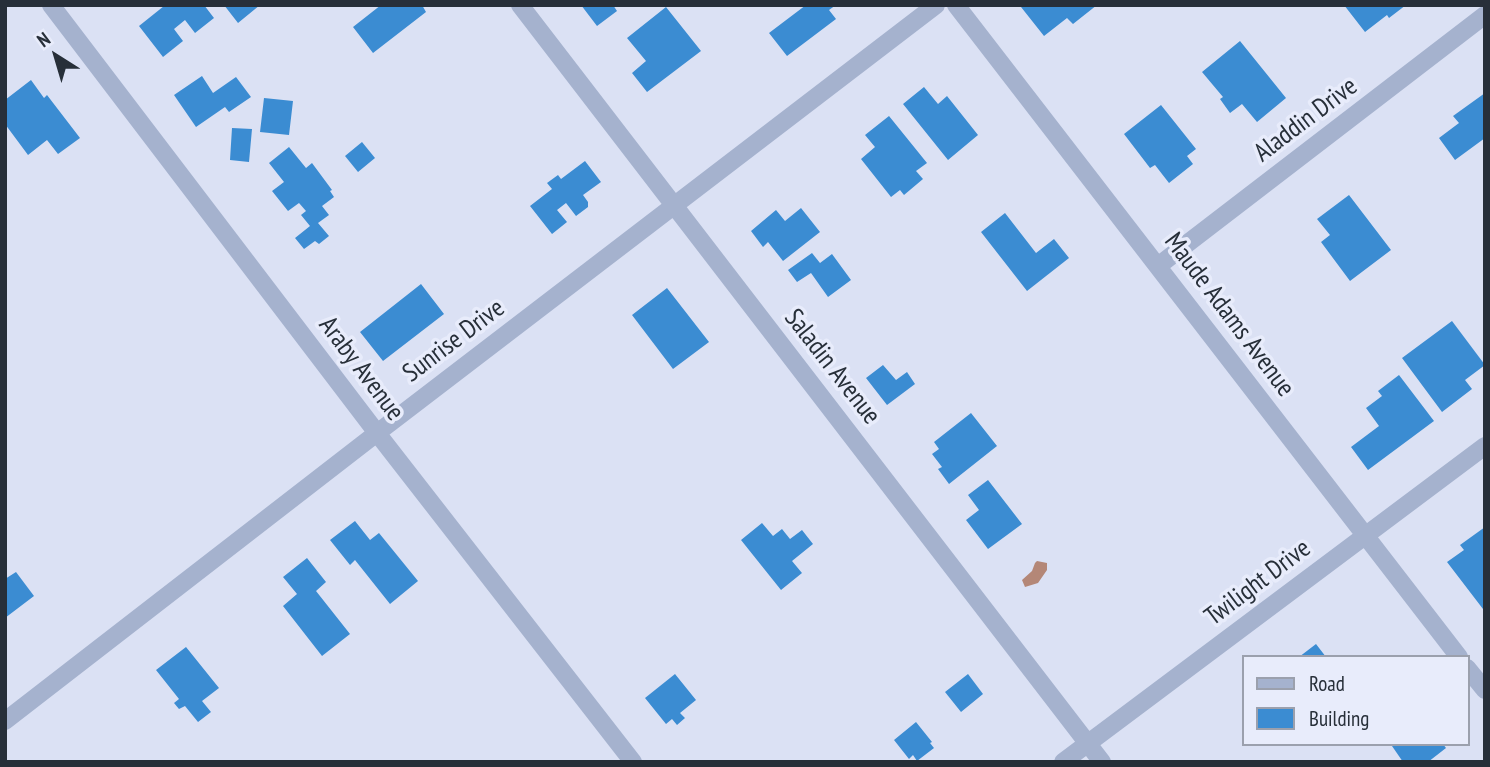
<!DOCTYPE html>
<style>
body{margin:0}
#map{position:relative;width:1490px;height:767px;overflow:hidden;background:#dbe1f4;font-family:"PT Sans Narrow",sans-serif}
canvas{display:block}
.frame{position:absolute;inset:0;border:7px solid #272f39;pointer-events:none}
.legend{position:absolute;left:1242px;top:655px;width:228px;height:91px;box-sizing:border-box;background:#e8ecfb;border:2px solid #9ba0ad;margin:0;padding:9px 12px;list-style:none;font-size:21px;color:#272f39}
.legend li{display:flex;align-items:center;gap:14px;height:35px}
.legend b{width:35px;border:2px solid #9ba0ad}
.north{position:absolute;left:21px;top:21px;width:70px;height:70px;-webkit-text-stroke:5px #e8ecfb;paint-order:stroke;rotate:323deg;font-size:19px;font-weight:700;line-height:28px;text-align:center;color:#272f39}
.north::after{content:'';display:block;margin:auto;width:24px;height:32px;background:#272f39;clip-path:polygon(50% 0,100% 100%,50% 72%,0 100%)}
</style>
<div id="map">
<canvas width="1490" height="767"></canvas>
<div class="frame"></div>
<ul class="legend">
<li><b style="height:9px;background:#a5b2ce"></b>Road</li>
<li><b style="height:19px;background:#3b8cd2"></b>Building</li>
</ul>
<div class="north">N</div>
</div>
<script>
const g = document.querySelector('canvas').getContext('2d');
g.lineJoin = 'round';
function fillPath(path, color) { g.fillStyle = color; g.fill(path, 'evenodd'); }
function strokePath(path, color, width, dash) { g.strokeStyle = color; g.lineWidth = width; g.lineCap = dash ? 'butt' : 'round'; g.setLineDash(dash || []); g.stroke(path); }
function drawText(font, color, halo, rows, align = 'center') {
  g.font = font + ' "PT Sans Narrow",sans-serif'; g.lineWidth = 7; g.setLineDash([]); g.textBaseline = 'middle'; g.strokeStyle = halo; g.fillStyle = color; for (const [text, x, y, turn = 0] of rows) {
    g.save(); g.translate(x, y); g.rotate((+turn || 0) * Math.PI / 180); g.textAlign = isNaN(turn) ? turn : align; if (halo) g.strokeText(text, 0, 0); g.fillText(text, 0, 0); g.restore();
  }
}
fillPath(new Path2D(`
 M1037,561L1047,563V570L1038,583L1025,587L1022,580L1032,571L1035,563Z`), '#b48777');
fillPath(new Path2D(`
 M163,5H204L214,18L195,33L185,20L174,29L183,41L163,57L139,26L164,6Z
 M224,5H260L238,23Z
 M381,5H422L426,12L373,53L353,27Z
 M581,5H613L617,11L597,26Z
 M806,5H836L829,10L836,19L787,56L769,33Z
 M1023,5H1097L1073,24L1067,18L1044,36L1021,7Z
 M1344,5H1406L1389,18L1387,15L1365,32Z
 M666,7L701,51L647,92L632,73L646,61L627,38Z
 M1240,41L1286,98L1257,122L1242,104L1230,113L1220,99L1223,97L1202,72Z
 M202,76L213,93L236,77L251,97L229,112L225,107L196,127L174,95Z
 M31,80L44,98L47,95L80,138L58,154L47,140L28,155L5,124V100Z
 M924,87L938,104L947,96L978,135L948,160L903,104Z
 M1485,93V138L1455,160L1439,138L1459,123L1453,116Z
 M264,98L293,101L289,135L260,132Z
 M1161,105L1196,149L1187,156L1193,164L1169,183L1155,165L1150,168L1124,134Z
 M889,116L927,163L916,171L923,179L904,195L900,190L891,197L861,159L875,147L865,135Z
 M232,128L252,129L249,162L230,160Z
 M362,142L375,158L358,172L345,156Z
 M289,147L306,168L312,163L332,190L330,191L334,197L322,206L329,215L318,223L329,236L319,244L315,241L304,249L295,238L310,226L301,215L306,211L299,203L288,211L272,191L284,182L269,163Z
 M585,161L601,182L583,195L588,202V207L576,216L566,203L557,210L567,222L552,234L530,206L552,189L547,183L558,175L561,179Z
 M1349,195L1391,250L1350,281L1321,242L1330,235L1317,219Z
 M801,208L820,232L783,261L768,242L763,247L751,231L776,210L785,221Z
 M1005,213L1036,253L1054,239L1069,258L1027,291L981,232Z
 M812,253L820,263L832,254L851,280L828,297L811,273L797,282L788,270Z
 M421,284L444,314L383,361L360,332Z
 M667,288L709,342L673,369L632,315Z
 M1452,321L1485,365L1465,380L1472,389L1442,412L1402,358Z
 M883,365L896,380L907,372L915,384L887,405L866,378Z
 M1399,375L1434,421L1368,470L1351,447L1379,426L1366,408L1382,396L1378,391Z
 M971,413L997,446L949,484L938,469L942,467L932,454L939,449L934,442Z
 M988,480L1022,524L988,549L966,520L979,510L968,495Z
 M355,521L370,540L379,533L418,581L390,604L355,560L350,565L330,540Z
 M762,523L773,536L782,529L790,539L802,530L813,544L792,561L802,573L781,590L741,540Z
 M1485,527V608L1483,609L1447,562L1464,550L1460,545Z
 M307,558L326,582L316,591L350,634L322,656L283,606L297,594L283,577Z
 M16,572L34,596L5,618V579Z
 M1316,644L1326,657H1299Z
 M186,647L219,688L202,701L211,712L198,722L185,706L179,709L174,703L179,699L156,670Z
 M675,674L696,700L680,713L685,718L677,725L672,719L666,724L645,698Z
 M968,674L983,694L961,712L945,692Z
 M916,722L932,742L930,743L934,748L917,761L913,755L909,759L894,740Z
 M1394,744H1443L1446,748L1428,762H1403L1392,746Z`), '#3b8cd2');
strokePath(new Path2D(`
 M51,5L377,433L633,762
 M520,5L1102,762
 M956,5L1459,657
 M1158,266L1485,15
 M1467,668L1485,690
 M5,721L377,433L936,5
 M1063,762L1485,446`), '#a5b2ce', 18);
drawText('26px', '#272f39', '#e8ecfb', [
 ["Aladdin Drive",1306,120,-37],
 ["Maude Adams Avenue",1229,315,53],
 ["Sunrise Drive",454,341,-37],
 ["Saladin Avenue",832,367,52],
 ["Araby Avenue",361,369,53],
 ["Twilight Drive",1258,583,-37]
]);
</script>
